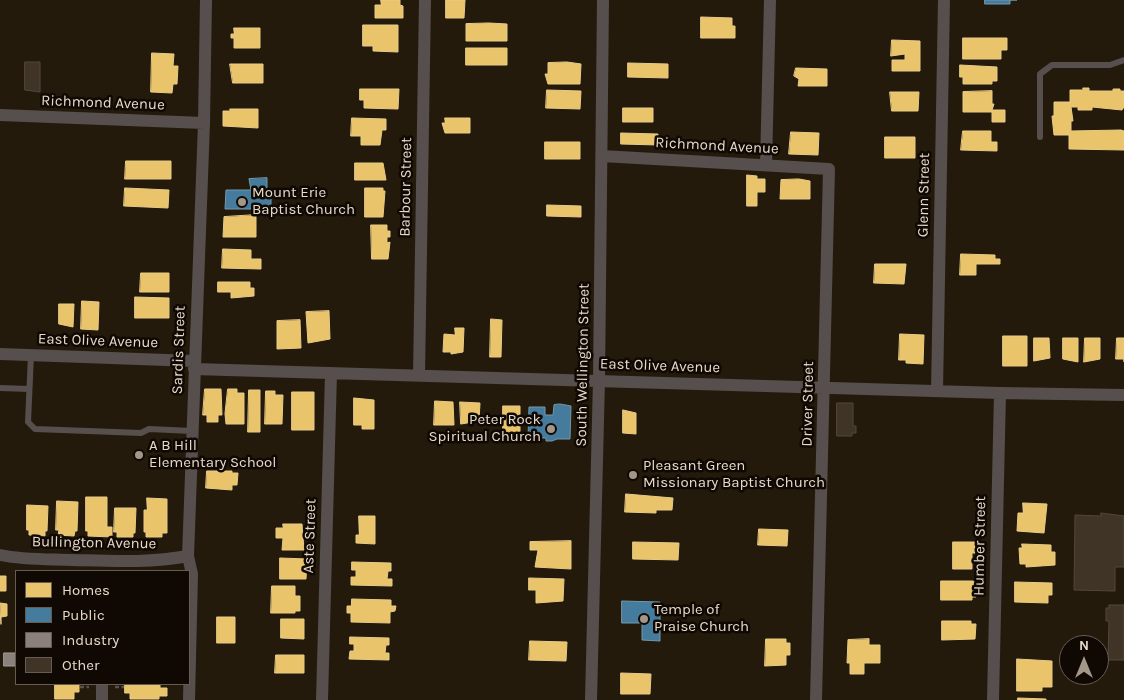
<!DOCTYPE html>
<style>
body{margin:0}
#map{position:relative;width:1124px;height:700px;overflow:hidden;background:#241a0c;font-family:Karla,sans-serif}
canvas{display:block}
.legend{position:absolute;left:15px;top:570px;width:175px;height:115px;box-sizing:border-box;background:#100802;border:1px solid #665c52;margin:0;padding:6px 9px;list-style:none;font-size:15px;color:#e6dacb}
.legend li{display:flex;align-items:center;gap:10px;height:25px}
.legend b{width:25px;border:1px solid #665c52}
.north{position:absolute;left:1059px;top:635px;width:50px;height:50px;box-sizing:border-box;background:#100802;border:1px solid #665c52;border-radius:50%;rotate:0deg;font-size:14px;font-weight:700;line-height:20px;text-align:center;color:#e6dacb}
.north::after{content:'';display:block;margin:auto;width:18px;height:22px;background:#a29788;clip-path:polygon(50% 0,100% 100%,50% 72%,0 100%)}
</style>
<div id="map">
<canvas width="1124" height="700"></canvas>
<ul class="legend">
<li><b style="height:14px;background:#e9c46a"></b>Homes</li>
<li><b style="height:14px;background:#457b9d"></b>Public</li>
<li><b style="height:14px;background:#8a817c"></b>Industry</li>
<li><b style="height:14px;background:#3f3425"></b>Other</li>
</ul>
<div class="north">N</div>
</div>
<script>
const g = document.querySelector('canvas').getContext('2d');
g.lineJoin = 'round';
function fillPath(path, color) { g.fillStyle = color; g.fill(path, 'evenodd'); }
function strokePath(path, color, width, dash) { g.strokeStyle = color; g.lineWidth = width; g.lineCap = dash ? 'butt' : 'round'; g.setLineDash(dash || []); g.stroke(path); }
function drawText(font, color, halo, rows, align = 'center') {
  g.font = font + ' Karla,sans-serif'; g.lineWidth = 5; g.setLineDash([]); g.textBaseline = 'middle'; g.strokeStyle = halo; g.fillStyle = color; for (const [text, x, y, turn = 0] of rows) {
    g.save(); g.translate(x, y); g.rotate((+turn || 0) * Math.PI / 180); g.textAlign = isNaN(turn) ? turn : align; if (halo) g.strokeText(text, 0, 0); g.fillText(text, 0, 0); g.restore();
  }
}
const homes = new Path2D(`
 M381,0H400V5L403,6V18H375V5H381Z
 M446,0H465L464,18H446Z
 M701,17L732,18V26H735V38H701Z
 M489,23L507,24V41H466V24Z
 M363,25H398V52L373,51V46H363Z
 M234,28H260V48H234V38H231V34H234Z
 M963,38H1007V50H1001V59H963Z
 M892,40L920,41V71H892V60H905V54L891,56Z
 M466,48H507V65H466Z
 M152,53L174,54L173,66H178L177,84H173L172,93L151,92Z
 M567,62L581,64L580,84H548L545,74H548V63Z
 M628,63L668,64V78L628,77Z
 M230,64H263V83H233Z
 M960,65L997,67V81H992V84H963V77H960Z
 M796,68L827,69V86H798L799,79L794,76Z
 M1083,88H1089V91H1113V89H1120V91H1124V107L1122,110L1092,107V110H1078V107H1071L1073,121H1071V131L1121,130L1124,131V150L1069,149V135H1054L1052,116H1054V102H1070V90H1083Z
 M360,89H399L398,109L364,108V100H360Z
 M547,90L581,91L580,109L546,108Z
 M992,91V104H994L992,110H1005V122H992V112H963V92Z
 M890,92H919L918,111H892Z
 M623,108H653V122H623Z
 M230,109H258V128L223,126V111H230Z
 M352,118L386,119V130H382L380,145H361V136H351Z
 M445,118H470V133H445L442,123H445Z
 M963,131H991V142H997V151L961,150Z
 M791,132L819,133L818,155L789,154Z
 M621,133L658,134V145L621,144Z
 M885,137H915V158H885Z
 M545,142H580V159H545Z
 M126,161H171V179H125Z
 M355,163H383L386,180H355Z
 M747,175L757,176V179H765V192H757V206H747Z
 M799,179L810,181V199H780L781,180Z
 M125,188L169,190L168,208L124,206Z
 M365,188H383V191H385L383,217H365Z
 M547,205L581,206V217L547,216Z
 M256,215V237H223L224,217Z
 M371,225H387V231H390V237H387V243L390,242L388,259H372Z
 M223,249L251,250V259H261V269L222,268Z
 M961,254L995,255V259H1000V264H976V275H960Z
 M875,264H906L904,284L874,283Z
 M141,273H169V292H140Z
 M218,282H250V288H254V296L231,298V292H218Z
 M135,297L169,298V318H135Z
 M82,301L99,302L98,330L81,329Z
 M59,304H74L73,327L59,324Z
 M329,311L330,339L308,343L306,312Z
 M491,319L502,320L501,357H490Z
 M300,320L301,348L277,349V321Z
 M455,328H464L463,352L451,354V352H443L444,334L455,335Z
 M900,334L924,335L923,364L906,363V360H899Z
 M1003,336H1027V366H1003Z
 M1034,338H1049L1050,358L1034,361Z
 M1063,338H1078V362L1063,359Z
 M1085,338H1100V359L1084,362Z
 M1117,338H1124V362V359H1116Z
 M205,389H221L222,415H218V422H207V415H203Z
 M228,389H237V393H244V424H226L225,414Z
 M249,390H260V432H248Z
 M266,391H275V395H283L282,424H265Z
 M292,392H314V430H292Z
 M354,398L374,400V429H362V425H354Z
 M435,401L453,402L454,425H434Z
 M460,402L480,403L479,421L461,424Z
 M503,406H520V437H503Z
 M623,410L636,413V434L623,433Z
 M207,471H232V473H238L237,485H232V490L206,488Z
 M626,494L673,498L672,510H656V513L625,512Z
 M86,497H107V527H112V537L88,536V531H86Z
 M147,498L167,499V533H162V537H146V532H144V510H147Z
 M57,501L78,502L77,531H75L74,536L58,535L59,530H56Z
 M1023,503L1047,504L1044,533L1017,531L1018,513H1023Z
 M27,505L48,506L47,531H45V536L29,535V530H27Z
 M115,508H136L135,533H133V537H117V532H114Z
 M359,516H375V544L356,543V535H359Z
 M283,524H302L304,550H282L283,538H276V528H283Z
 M759,529L788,530L787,546L758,545Z
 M571,541V569L535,567L538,550H530V542Z
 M633,542L679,543L678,560L633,559Z
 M953,542H975V553H972V569H953Z
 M1022,544L1051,545V552H1055V565L1026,567V564H1020L1019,548H1022Z
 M280,558L307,559L306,579H280Z
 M352,562L391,563V571H388L387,579H392V586L351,585V577H356V570H352Z
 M0,576H6V591H0Z
 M529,578L564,579L563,601L536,603V590H529Z
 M941,581H973L976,583V597H972V600H941Z
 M1015,582L1052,583V595H1048V603L1015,602Z
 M272,586H295V596H300V611H295V613H271Z
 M352,599L391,600V606H396L395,611L390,612V623L351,622V613H347V606H351Z
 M0,603L7,604V616L1,617V624Z
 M217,617H235V643H217Z
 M281,619H304V639L281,638Z
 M942,621H971V624H976L975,639L942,640Z
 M350,637L389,638V645H386L385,653H389V660L349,659L350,651H354V644H350Z
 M766,639H786V643H790V655H786V665L765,666Z
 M869,639V645H880V663H864V674H850V663H847L848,640Z
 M530,641L567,642L566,661L529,660Z
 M276,655H304V673H275Z
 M1017,659L1052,661V687H1042V691H1017Z
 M621,673L651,674L650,694H621Z
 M55,684H79V692H74V699H55Z
 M125,684H160V688H167V696H159V699H130V693H125Z
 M1018,698L1046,699V700H1018Z`);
fillPath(homes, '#e9c46a');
strokePath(homes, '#e8cb87', 1);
const public = new Path2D(`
 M985,0H1017H1010V4H985Z
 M267,178V191H271V209H225L226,190H251L249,179Z
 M560,404L571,406L570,439H557L552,441H546V438H528L529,407H545V415H553L554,405Z
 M622,601L660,602V641L642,640V623H622Z`);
fillPath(public, '#457b9d');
strokePath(public, '#7598ab', 1);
const industry = new Path2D(`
 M4,653H16V666H4Z`);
fillPath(industry, '#8a817c');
strokePath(industry, '#a69c94', 1);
const building = new Path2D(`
 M25,62H40V92L25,90Z
 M837,403H853V426H856V433H852V436H837Z
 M1101,513L1124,516V567H1115V591L1074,590L1075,515L1101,516Z
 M1109,605H1124V660H1108L1109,621H1106V608H1109Z`);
fillPath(building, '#3f3425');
strokePath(building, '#51473c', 1);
strokePath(new Path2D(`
 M80,687H89
 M115,687H124`), '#58514d', 2.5, [4, 2.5]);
strokePath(new Path2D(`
 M1040,137V74L1052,65H1110L1124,60
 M31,355L28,422L35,429L141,433L149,429L192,431
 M0,388L29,389`), '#564f4e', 6);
strokePath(new Path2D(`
 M0,115L204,123
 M602,156L829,169L816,700
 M766,165L770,0
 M0,354L194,361
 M194,369L1000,393L1124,395
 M419,375L425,0
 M937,391L944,0
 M0,555C24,560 48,559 73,560C112,561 150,563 188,556
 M102,700V684
 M189,700L192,574L188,556L204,123L206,0
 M322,700L331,373
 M591,700L599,380L603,0
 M993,700L1000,393`), '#564f4e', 12);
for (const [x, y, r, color] of [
 [242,202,5,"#a29788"],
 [551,429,5,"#a29788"],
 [139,455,5,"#a29788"],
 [633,475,5,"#a29788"],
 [644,619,5,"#a29788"]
]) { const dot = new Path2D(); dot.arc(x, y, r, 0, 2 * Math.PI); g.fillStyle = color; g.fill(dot); strokePath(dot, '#100802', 2); }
drawText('15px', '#e6dacb', '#100802', [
 ["Richmond Avenue",103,103,2],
 ["Richmond Avenue",717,146,3],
 ["Barbour Street",406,187,-89],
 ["Glenn Street",924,195,-89],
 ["East Olive Avenue",98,341,2],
 ["Sardis Street",179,350,-88],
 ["South Wellington Street",583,365,-89],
 ["East Olive Avenue",660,366,2],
 ["Driver Street",808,404,-89],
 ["Aste Street",310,536,-88],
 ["Bullington Avenue",94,543,1],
 ["Humber Street",980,546,-89]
]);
drawText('15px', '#e6dacb', '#100802', [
 ["Mount Erie",252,193],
 ["Baptist Church",252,210],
 ["Peter Rock",541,420,"right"],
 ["Spiritual Church",541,437,"right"],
 ["A B Hill",149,446],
 ["Elementary School",149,463],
 ["Pleasant Green",643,466],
 ["Missionary Baptist Church",643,483],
 ["Temple of",654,610],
 ["Praise Church",654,627]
], 'left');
</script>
